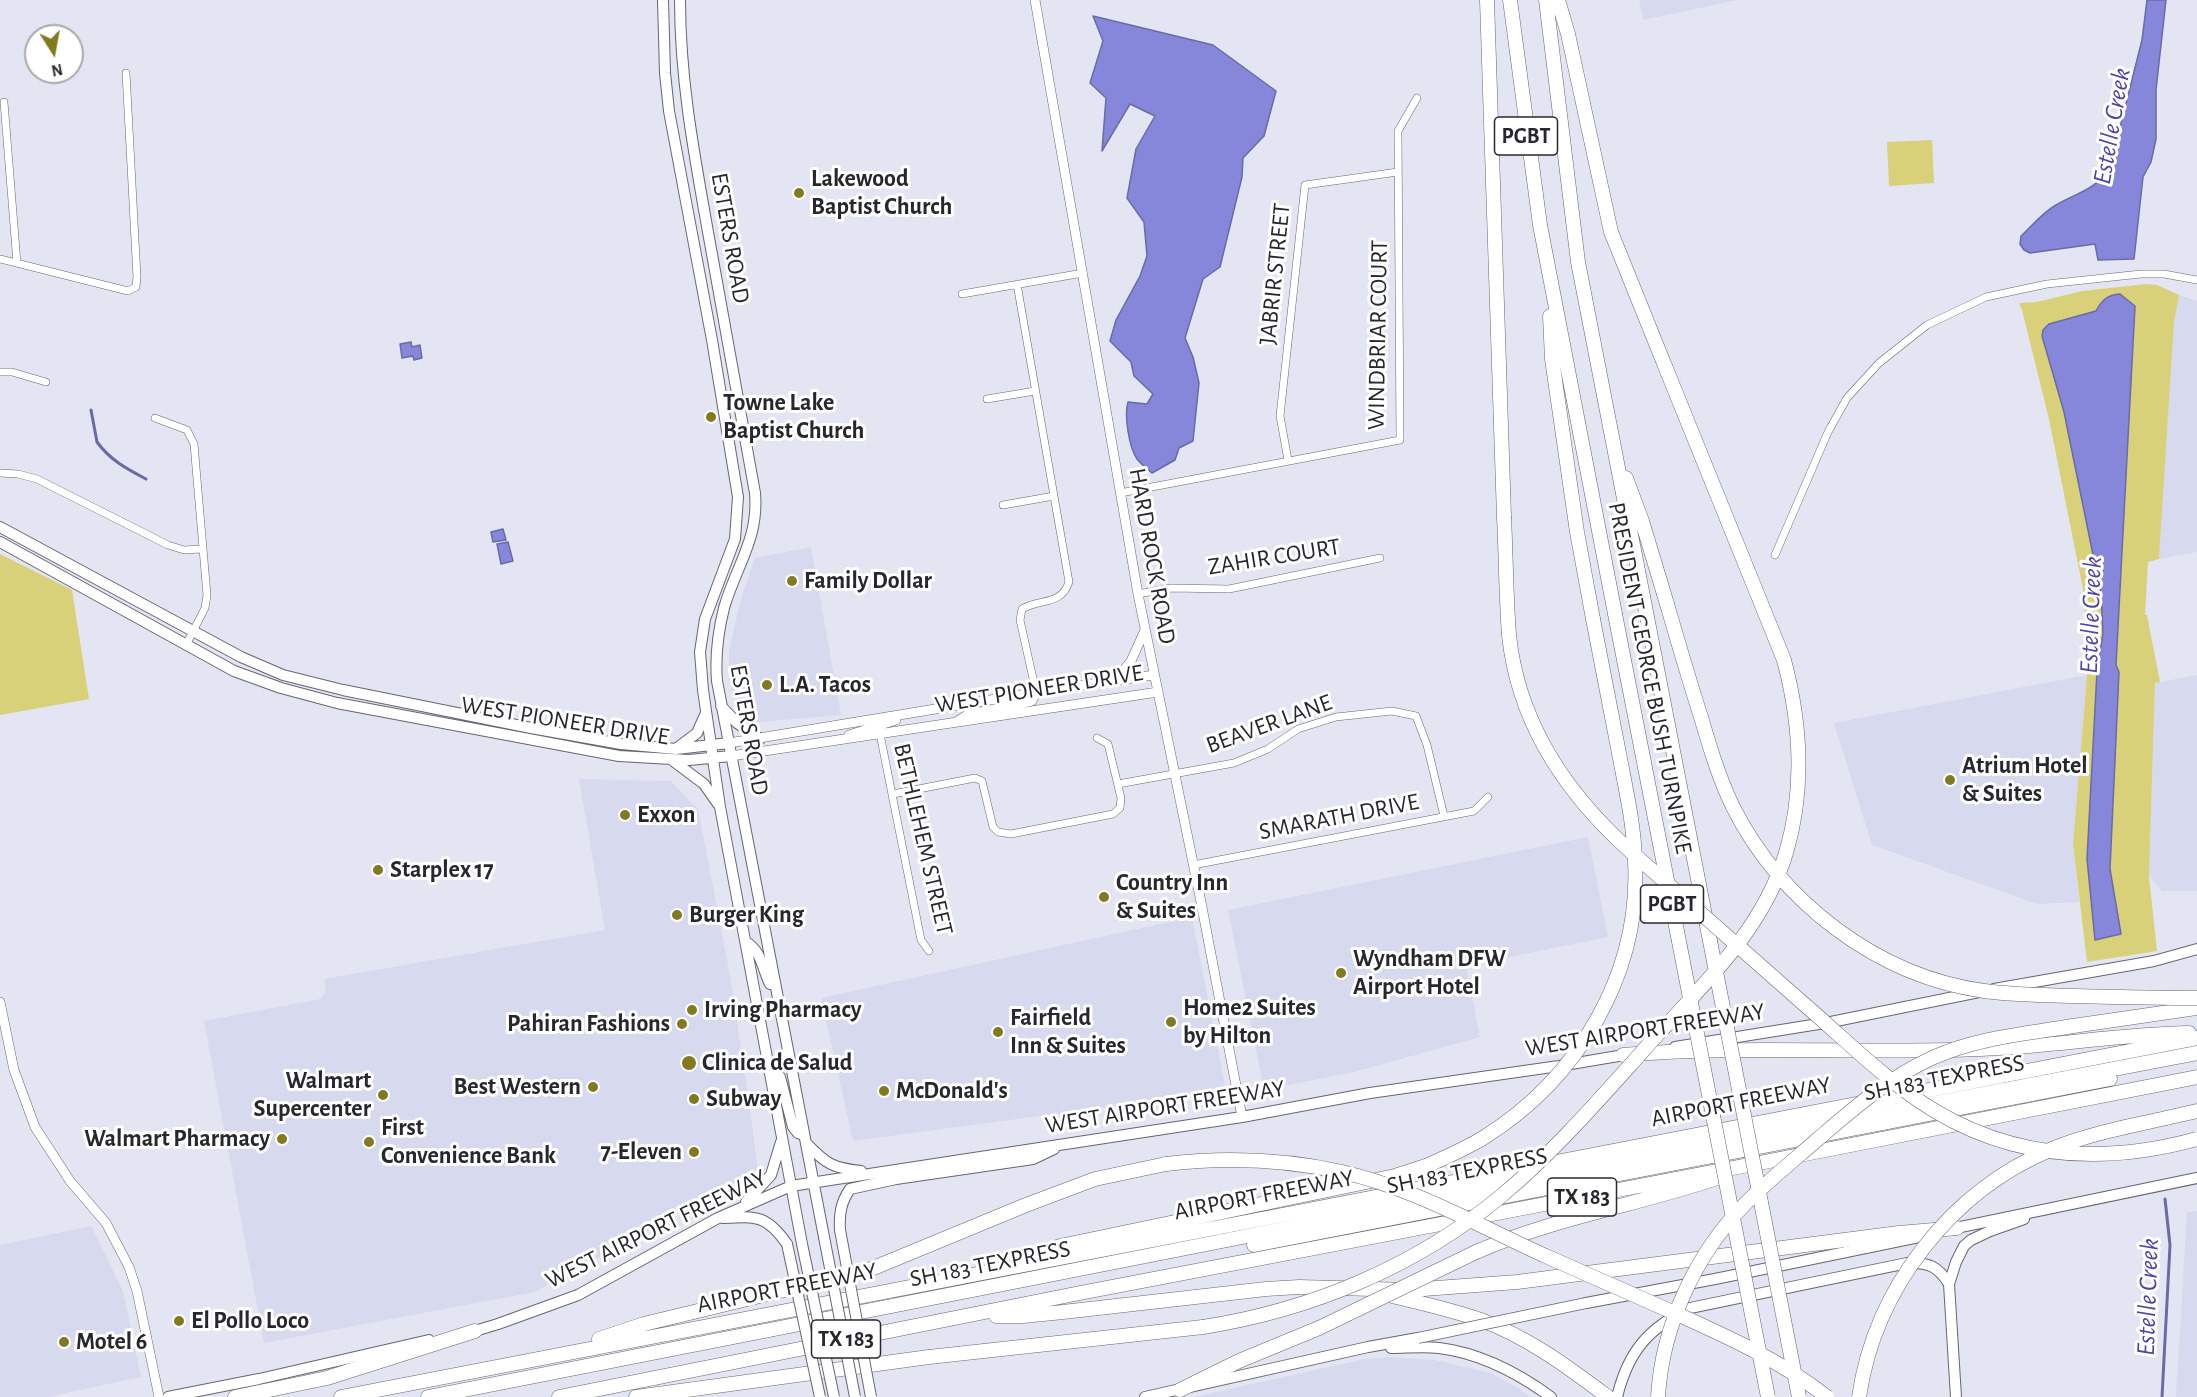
<!DOCTYPE html>
<style>
body{margin:0}
#map{position:relative;width:2197px;height:1397px;overflow:hidden;background:#e4e5f2;font-family:"Alegreya Sans",sans-serif}
canvas{display:block}
.north{position:absolute;left:24px;top:24px;width:60px;height:60px;box-sizing:border-box;background:#fff;border:2px solid #a9a9ab;border-radius:50%;rotate:169deg;font-size:16px;font-weight:700;line-height:24px;text-align:center;color:#27282d}
.north::after{content:'';display:block;margin:auto;width:21px;height:27px;background:#827a20;clip-path:polygon(50% 0,100% 100%,50% 72%,0 100%)}
</style>
<div id="map">
<canvas width="2197" height="1397"></canvas>
<div class="north">N</div>
</div>
<script>
const g = document.querySelector('canvas').getContext('2d');
g.lineJoin = 'round';
function fillPath(path, color) { g.fillStyle = color; g.fill(path, 'evenodd'); }
function strokePath(path, color, width, dash) { g.strokeStyle = color; g.lineWidth = width; g.lineCap = dash ? 'butt' : 'round'; g.setLineDash(dash || []); g.stroke(path); }
function drawText(font, color, halo, rows, align = 'center') {
  g.font = font + ' "Alegreya Sans",sans-serif'; g.lineWidth = 6; g.setLineDash([]); g.textBaseline = 'middle'; g.strokeStyle = halo; g.fillStyle = color; for (const [text, x, y, turn = 0] of rows) {
    g.save(); g.translate(x, y); g.rotate((+turn || 0) * Math.PI / 180); g.textAlign = isNaN(turn) ? turn : align; if (halo) g.strokeText(text, 0, 0); g.fillText(text, 0, 0); g.restore();
  }
}
fillPath(new Path2D(`
 M1639,0H1737L1643,20Z
 M2179,295L2197,301V552L2159,559L2174,323Z
 M811,547L841,715L759,722L740,715L735,708L729,679V650L742,595L755,558Z
 M2087,675L2073,844L2079,902L2037,904L1872,845L1834,723Z
 M2197,675V891H2162L2149,876L2155,683Z
 M579,779L671,781L698,809L730,975L748,1094L758,1171L535,1292L264,1343L204,1021L320,999L326,992L324,979L605,930Z
 M1588,837L1608,937L1466,966L1480,1037L1358,1071L1264,1090L1228,910Z
 M1192,917L1226,1091L853,1141L821,998Z
 M2197,1211V1397H2176L2187,1212Z
 M91,1226L123,1291L141,1377L47,1397H0V1245Z
 M1389,1357L1435,1360L1490,1373L1518,1388L1530,1397H1194L1365,1359Z`), '#d7d9ee');
fillPath(new Path2D(`
 M1932,140L1934,183L1889,186L1887,142Z
 M2146,284L2157,285L2179,295L2174,323L2159,559L2148,562L2145,615H2147L2160,682L2155,683L2149,876L2157,951L2087,962L2073,844L2087,675L2084,594L2049,419L2022,310L2019,303L2037,302L2082,291Z
 M0,554L72,590L89,699L0,715Z`), '#d9d179');
const water = new Path2D(`
 M2147,0H2166L2156,90V139L2151,162L2143,177L2134,259L2098,260L2095,244L2030,253L2024,250L2020,244L2021,236C2032,226 2043,212 2056,205C2083,189 2098,192 2112,159L2142,40Z
 M1093,16L1213,45L1276,91L1264,136L1243,158L1242,177L1220,267L1203,279L1185,338L1193,357L1199,383L1193,441L1179,448L1175,460L1152,473C1147,469 1141,464 1137,459C1129,447 1124,416 1128,402L1147,404L1153,394L1134,376L1131,362L1110,341L1116,320L1140,276L1147,256L1144,222L1127,198L1136,149L1155,116L1130,104L1102,151L1106,98L1090,83L1103,41Z
 M2120,294L2135,306L2116,665L2119,672L2110,869L2121,934L2095,940L2087,859L2097,671L2103,633L2101,594L2064,412L2042,336L2043,330L2049,324L2096,311C2102,300 2107,295 2120,294Z
 M411,342L412,347L420,345L422,358L414,360L413,356L402,358L400,344Z
 M503,529L506,540L493,542L491,532Z
 M508,542L513,561L501,564L497,544Z`);
fillPath(water, '#8687db');
strokePath(water, '#6a6aa7', 1.5);
strokePath(new Path2D(`
 M91,410L97,442C110,460 127,469 146,479
 M2162,1397L2170,1245L2165,1199`), '#6a6aa7', 3);
const minor = new Path2D(`
 M4,102L17,263
 M0,259L128,291L136,287L137,277L126,73
 M1017,284L1069,582C1061,606 1041,598 1022,609L1020,620L1036,692
 M962,294L1083,273
 M0,372H12L46,382
 M987,399L1035,391
 M155,418L187,430L194,444L207,595L205,608L187,643
 M1288,460L1280,416L1305,185L1398,172
 M0,473L18,474L37,479L168,545L184,550L201,549
 M1120,493L1400,440L1398,131L1417,98
 M1003,505L1054,496
 M1775,555L1828,432L1847,398L1879,363L1927,325L1986,297L2047,284L2141,274H2164L2197,280
 M1138,594L1171,588L1229,589L1380,558
 M880,734L921,940L929,951
 M1118,784L1234,763L1268,749L1298,729L1336,717L1392,711L1416,716L1427,745L1444,816
 M893,794L975,778L982,781L993,827L998,832L1011,834L1113,814L1120,808L1121,798L1108,744L1097,738
 M1193,865L1474,811L1488,797`);
const tertiary = new Path2D(`
 M1035,0L1138,594L1201,902L1242,1117
 M1115,681L1131,661L1145,630
 M956,722L967,715L1032,701L1036,692
 M849,735L896,720
 M729,743L1063,688L1154,675
 M731,756L1158,692
 M0,1002L14,1070L35,1127L70,1181L106,1223L129,1267L137,1291L159,1397`);
const secondary = new Path2D(`
 M663,0L665,73L669,111L712,340L738,497L735,539L705,619L700,652L703,690L720,807L802,1244
 M680,0C680,80 694,153 708,232C723,319 739,406 755,493C759,539 736,566 724,608C718,632 715,656 717,681L824,1237
 M0,527L241,657L283,675L343,690L531,728L621,744L676,749L729,743
 M0,542L234,671L281,688L337,703L619,756L689,760L731,756
 M721,706L737,723L760,739
 M677,748L697,733L705,715
 M672,760L704,784L718,804
 M746,942C762,952 762,968 770,984
 M1994,989L2154,961L2197,949
 M1675,1047L1831,1022L1979,992
 M769,1071L780,1077L793,1127L798,1133L804,1135
 M807,1144C826,1164 833,1168 861,1171
 M746,1202L771,1175L781,1142
 M723,1218C756,1216 767,1215 787,1244
 M1951,1229L2197,1178
 M840,1230C839,1214 841,1202 850,1189L896,1179L1033,1159L1054,1149
 M1586,1303L1715,1279L1924,1236
 M468,1333L498,1324L578,1295L718,1218L791,1186L1242,1117L1370,1093L1559,1066L1630,1054
 M1391,1348C1407,1348 1423,1346 1439,1348C1480,1353 1518,1373 1551,1397
 M168,1397L259,1379L429,1340
 M1145,1397L1368,1347L1418,1338
 M1617,1397C1628,1352 1648,1328 1690,1308L1907,1263C1928,1262 1938,1266 1949,1284
 M1956,1397L1949,1284L1956,1262L1964,1246L1971,1240L1990,1231L2024,1219`);
const motorway = new Path2D(`
 M1487,0L1504,517
 M1510,0L1540,225L1615,614
 M1546,0L1578,262L1710,941
 M1558,0L1568,34L1611,232L1665,366
 M1550,316L1552,359L1577,532L1593,619
 M1626,478L1642,521L1667,604
 M2073,1026L2197,1008
 M1623,1055C1742,1045 1861,1054 1980,1049C2050,1047 2119,1034 2189,1033
 M2166,1118L2197,1111
 M1254,1245L2110,1079
 M1476,1252C1554,1218 1637,1205 1717,1178
 M1028,1258L1060,1246L1395,1176L1426,1166
 M1392,1296C1422,1303 1452,1310 1481,1320C1528,1337 1569,1368 1608,1397
 M996,1316H1023L1063,1312L1266,1289L1299,1287L1410,1290L1517,1282L1899,1233L1957,1228
 M599,1339L644,1324L871,1269L1026,1205L1095,1179L1166,1164
 M1180,1390L1239,1361L1319,1328
 M235,1397L327,1378L475,1331
 M341,1397L2197,1038
 M428,1397L1492,1188L2197,1053
 M559,1397L1080,1293L1769,1161L2197,1077
 M636,1397L929,1357L1203,1327`);
strokePath(minor, '#656672', 8);
strokePath(tertiary, '#656672', 10);
strokePath(secondary, '#656672', 12);
strokePath(motorway, '#656672', 15);
strokePath(minor, '#fff', 7);
strokePath(tertiary, '#fff', 9);
strokePath(secondary, '#fff', 10);
strokePath(motorway, '#fff', 14);
const secondaryBridge = new Path2D(`
 M840,1230L871,1397
 M824,1237L855,1397
 M787,1244L820,1397
 M802,1244L834,1397
 M1418,1338L1586,1303`);
const motorwayBridge = new Path2D(`
 M1504,517C1506,556 1506,596 1509,635C1518,722 1565,792 1628,849C1687,901 1746,953 1805,1005C1847,1041 1887,1082 1935,1111C2017,1160 2106,1164 2197,1139
 M1667,604C1678,642 1689,680 1701,717C1710,748 1719,778 1733,807C1781,902 1877,976 1984,991C2014,995 2044,995 2074,996C2115,997 2156,998 2197,998
 M1615,614L1768,1397
 M1710,941L1799,1397
 M1166,1164C1225,1157 1283,1159 1342,1172C1414,1188 1481,1227 1548,1257C1591,1276 1634,1295 1677,1314C1730,1338 1781,1361 1827,1397
 M1426,1166C1446,1157 1465,1149 1483,1138C1578,1079 1641,974 1635,861C1634,823 1625,786 1618,748C1610,705 1601,662 1593,619
 M1203,1327C1311,1310 1415,1267 1500,1197C1559,1148 1609,1088 1660,1032C1710,978 1764,926 1786,853C1805,789 1801,724 1784,660L1665,366
 M1319,1328L1476,1252
 M1658,1397C1662,1326 1696,1253 1746,1203C1769,1180 1794,1160 1818,1139C1853,1109 1888,1078 1932,1058C1976,1038 2025,1034 2073,1026
 M1859,1397C1875,1288 1951,1191 2052,1149C2088,1134 2127,1127 2166,1118`);
strokePath(secondaryBridge, '#656672', 12, []);
strokePath(motorwayBridge, '#656672', 15, []);
strokePath(secondaryBridge, '#fff', 10);
strokePath(motorwayBridge, '#fff', 14);
for (const [x, y, r, color] of [
 [799,193,6,"#827a20"],
 [711,417,6,"#827a20"],
 [792,581,6,"#827a20"],
 [767,685,6,"#827a20"],
 [1950,780,6,"#827a20"],
 [625,815,6,"#827a20"],
 [378,870,6,"#827a20"],
 [1104,897,6,"#827a20"],
 [677,915,6,"#827a20"],
 [1341,973,6,"#827a20"],
 [692,1010,6,"#827a20"],
 [1171,1022,6,"#827a20"],
 [682,1024,6,"#827a20"],
 [998,1032,6,"#827a20"],
 [689,1063,8,"#827a20"],
 [593,1087,6,"#827a20"],
 [884,1091,6,"#827a20"],
 [383,1095,6,"#827a20"],
 [694,1099,6,"#827a20"],
 [282,1139,6,"#827a20"],
 [369,1142,6,"#827a20"],
 [694,1152,6,"#827a20"],
 [179,1321,6,"#827a20"],
 [64,1342,6,"#827a20"]
]) { const dot = new Path2D(); dot.arc(x, y, r, 0, 2 * Math.PI); g.fillStyle = color; g.fill(dot); strokePath(dot, '#fff', 2); }
for (const [x, y, w] of [
 [1526,136,63],
 [1672,904,63],
 [1582,1197,69],
 [846,1339,69]
]) { const box = new Path2D(); box.roundRect(x - w / 2, y - 19, w, 38, 4.5); g.fillStyle = '#fff'; g.fill(box); strokePath(box, '#27282d', 1.5); }
drawText('bold 22px', '#27282d', null, [
 ["PGBT",1526,136],
 ["PGBT",1672,904],
 ["TX 183",1582,1197],
 ["TX 183",846,1339]
]);
drawText('bold 24px', '#27282d', '#fff', [
 ["Lakewood",811,179],
 ["Baptist Church",811,207],
 ["Towne Lake",723,403],
 ["Baptist Church",723,431],
 ["Family Dollar",804,581],
 ["L.A. Tacos",779,685],
 ["Atrium Hotel",1962,766],
 ["& Suites",1962,794],
 ["Exxon",637,815],
 ["Starplex 17",390,870],
 ["Country Inn",1116,883],
 ["& Suites",1116,911],
 ["Burger King",689,915],
 ["Wyndham DFW",1353,959],
 ["Airport Hotel",1353,987],
 ["Home2 Suites",1183,1008],
 ["by Hilton",1183,1036],
 ["Irving Pharmacy",704,1010],
 ["Fairfield",1010,1018],
 ["Inn & Suites",1010,1046],
 ["Pahiran Fashions",670,1024,"right"],
 ["Clinica de Salud",702,1063],
 ["Walmart",371,1081,"right"],
 ["Supercenter",371,1109,"right"],
 ["Best Western",581,1087,"right"],
 ["McDonald's",896,1091],
 ["Subway",706,1099],
 ["First",381,1128],
 ["Convenience Bank",381,1156],
 ["Walmart Pharmacy",270,1139,"right"],
 ["7-Eleven",682,1152,"right"],
 ["El Pollo Loco",191,1321],
 ["Motel 6",76,1342]
], 'left');
drawText('24px', '#27282d', '#fff', [
 ["ESTERS ROAD",730,238,80],
 ["JABRIR STREET",1275,274,-84],
 ["WINDBRIAR COURT",1378,335,-89],
 ["HARD ROCK ROAD",1152,556,80],
 ["ZAHIR COURT",1274,557,-9],
 ["PRESIDENT GEORGE BUSH TURNPIKE",1650,678,79],
 ["WEST PIONEER DRIVE",1039,689,-9],
 ["WEST PIONEER DRIVE",565,721,9],
 ["BEAVER LANE",1269,724,-20],
 ["ESTERS ROAD",749,730,80],
 ["SMARATH DRIVE",1339,817,-11],
 ["BETHLEHEM STREET",923,839,77],
 ["WEST AIRPORT FREEWAY",1645,1030,-9],
 ["SH 183 TEXPRESS",1944,1078,-11],
 ["AIRPORT FREEWAY",1741,1102,-11],
 ["WEST AIRPORT FREEWAY",1165,1107,-9],
 ["SH 183 TEXPRESS",1467,1171,-11],
 ["AIRPORT FREEWAY",1264,1195,-11],
 ["WEST AIRPORT FREEWAY",656,1229,-26],
 ["SH 183 TEXPRESS",990,1264,-11],
 ["AIRPORT FREEWAY",787,1288,-11]
]);
drawText('italic 26px', '#4c44a7', '#fff', [
 ["Estelle Creek",2112,126,-80],
 ["Estelle Creek",2091,615,-88],
 ["Estelle Creek",2148,1297,-88]
]);
</script>
